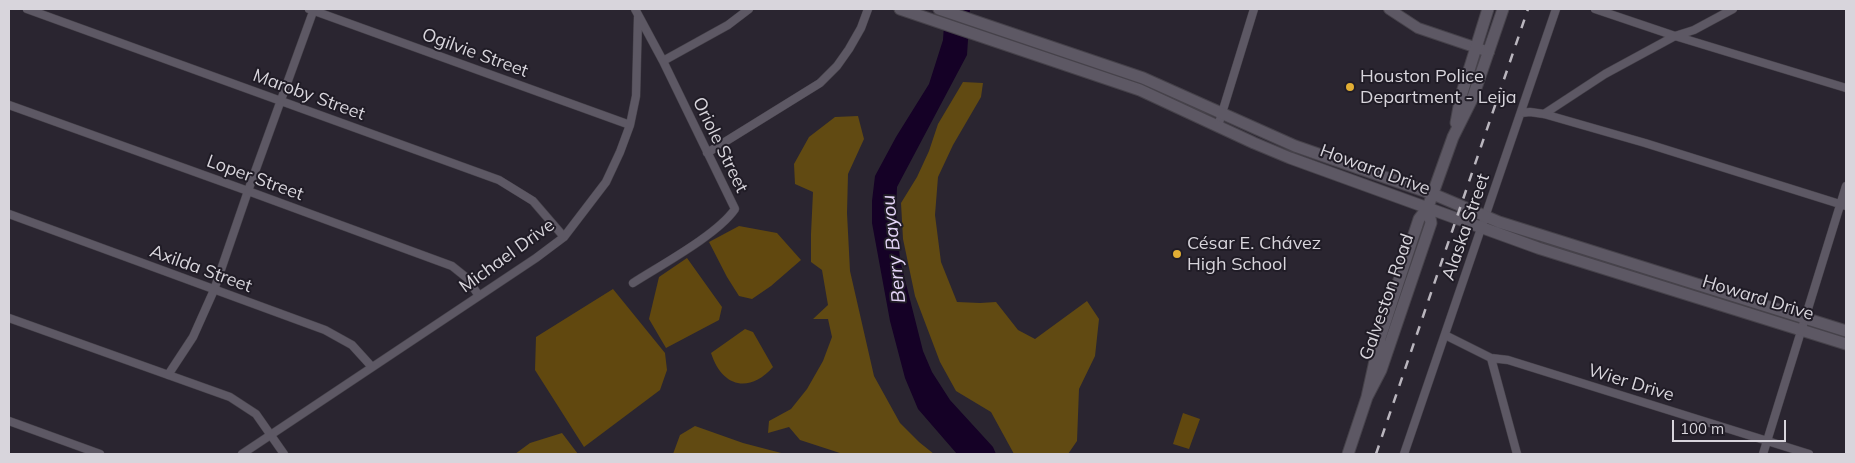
<!DOCTYPE html>
<meta charset="utf-8">
<style>
body{margin:0}
#map{position:relative;width:1855px;height:463px;overflow:hidden;background:#2a2530;font-family:Mulish,sans-serif}
canvas{display:block}
.frame{position:absolute;inset:0;border:10px solid #d8d5dc;pointer-events:none}
.scale{position:absolute;left:1672px;top:420px;width:114px;height:22px;box-sizing:border-box;border:2px solid #d8d5dc;border-top:0;padding-left:6px;font-size:15px;line-height:18px;white-space:nowrap;color:#d8d5dc;-webkit-text-stroke:4px #201c26;paint-order:stroke}
</style>
<div id="map">
<canvas width="1855" height="463"></canvas>
<div class="frame"></div>
<div class="scale">100 m</div>
</div>
<script>
const g = document.querySelector('canvas').getContext('2d');
g.lineJoin = 'round';
function fillPath(path, color) { g.fillStyle = color; g.fill(path, 'evenodd'); }
function strokePath(path, color, width, dash) { g.strokeStyle = color; g.lineWidth = width; g.lineCap = dash ? 'butt' : 'round'; g.setLineDash(dash || []); g.stroke(path); }
function drawText(font, color, halo, rows, align = 'center') {
  g.font = font + ' Mulish,sans-serif'; g.lineWidth = 4; g.setLineDash([]); g.textBaseline = 'middle'; g.strokeStyle = halo; g.fillStyle = color; for (const [text, x, y, turn = 0] of rows) {
    g.save(); g.translate(x, y); g.rotate((+turn || 0) * Math.PI / 180); g.textAlign = isNaN(turn) ? turn : align; if (halo) g.strokeText(text, 0, 0); g.fillText(text, 0, 0); g.restore();
  }
}
fillPath(new Path2D(`
 M739,226L777,233L801,260L771,286L752,299L739,296L727,277L709,242Z
 M687,258L722,307L719,320L666,348L649,319L659,277Z
 M613,289L665,353L667,370L660,390L584,447L535,370L536,337Z
 M745,329L753,332L773,367C749,394 722,387 711,353Z
 M1183,413L1200,419L1189,449L1173,444Z`), '#61480f');
fillPath(new Path2D(`
 M963,82L983,83L981,97L953,145L938,177L935,215L941,262L957,302L980,303L996,302L1018,330L1035,339L1087,301L1099,319L1095,356L1079,389L1077,441L1068,454H1014L991,412L956,391L940,362L915,296L903,239L901,203L917,177L929,151L938,124Z
 M858,116L864,139L848,174L847,213L850,271L874,376L900,423L919,442L934,454H843L800,440L789,427L768,433L769,421L791,409L807,389L823,361L832,337L828,319H813L828,305L822,270L811,262V234L813,192L795,184L794,164L809,137L835,117Z
 M695,426L743,443L785,454H673L680,435Z
 M562,433L578,454H515L530,443Z`), '#614a12');
fillPath(new Path2D(`
 M945,9H970L967,55L897,187L896,211L900,260L923,351L932,372L950,400L993,447L996,454H957L918,409L905,378L890,321L872,223V201L875,176L896,137L929,84L943,40Z`), '#150126');
const minor = new Path2D(`
 M27,9L499,180L533,201L564,237
 M309,9L630,125
 M1595,9L1675,36L1846,88
 M663,61L728,25L749,9
 M9,105L248,191L452,266L467,278L479,296
 M1521,113L1530,112L1544,114L1645,143L1846,206
 M1544,114L1605,74L1675,36L1694,30L1733,9
 M1218,126L1254,9
 M707,153L820,83L837,66L849,49L861,28L868,9
 M9,214L325,330L352,345L372,367
 M633,283C661,265 717,235 735,209L663,61L635,9
 M9,318L230,397L256,414L284,454
 M1445,335L1491,358L1508,360L1809,454
 M1491,358L1517,454
 M168,375L193,337L214,290L248,191L314,9
 M9,421L100,454
 M242,454L536,258L564,237L606,182L620,152L630,125L636,96L638,17
 M1404,454L1556,9
 M1763,454L1846,186`);
const tertiary = new Path2D(`
 M1389,9L1418,28L1489,52`);
const secondary = new Path2D(`
 M900,9L1140,90L1254,143L1290,158L1538,248L1846,344
 M939,9L1143,78L1295,146L1433,194L1499,222L1846,331
 M1456,123L1461,96L1488,9
 M1367,397L1380,338L1419,219L1428,207L1453,137L1473,97L1503,9
 M1348,454L1367,397L1381,370L1431,223L1428,207`);
strokePath(minor, '#46424a', 9);
strokePath(tertiary, '#46424a', 12);
strokePath(secondary, '#46424a', 13);
strokePath(minor, '#5d5864', 8);
strokePath(tertiary, '#5d5864', 10);
strokePath(secondary, '#5d5864', 11);
strokePath(new Path2D(`
 M1376,454L1528,9`), '#bab6be', 2.5, [9, 9]);
for (const [x, y, r, color] of [
 [1350,87,5,"#e2ae34"],
 [1177,254,5,"#e2ae34"]
]) { const dot = new Path2D(); dot.arc(x, y, r, 0, 2 * Math.PI); g.fillStyle = color; g.fill(dot); strokePath(dot, '#201c26', 2); }
drawText('18px', '#d8d5dc', '#201c26', [
 ["Ogilvie Street",475,53,20],
 ["Maroby Street",309,95,20],
 ["Oriole Street",720,145,64],
 ["Howard Drive",1375,170,20],
 ["Loper Street",255,178,20],
 ["Alaska Street",1466,227,-71],
 ["Michael Drive",507,256,-36],
 ["Axilda Street",201,269,20],
 ["Galveston Road",1387,297,-71],
 ["Howard Drive",1758,298,17],
 ["Wier Drive",1631,383,17]
]);
drawText('18px', '#d8d5dc', '#201c26', [
 ["Houston Police",1360,77],
 ["Department - Leija",1360,98],
 ["César E. Chávez",1187,244],
 ["High School",1187,265]
], 'left');
drawText('italic 19px', '#e4d4f7', '#201c26', [
 ["Berry Bayou",894,249,-96]
]);
</script>
